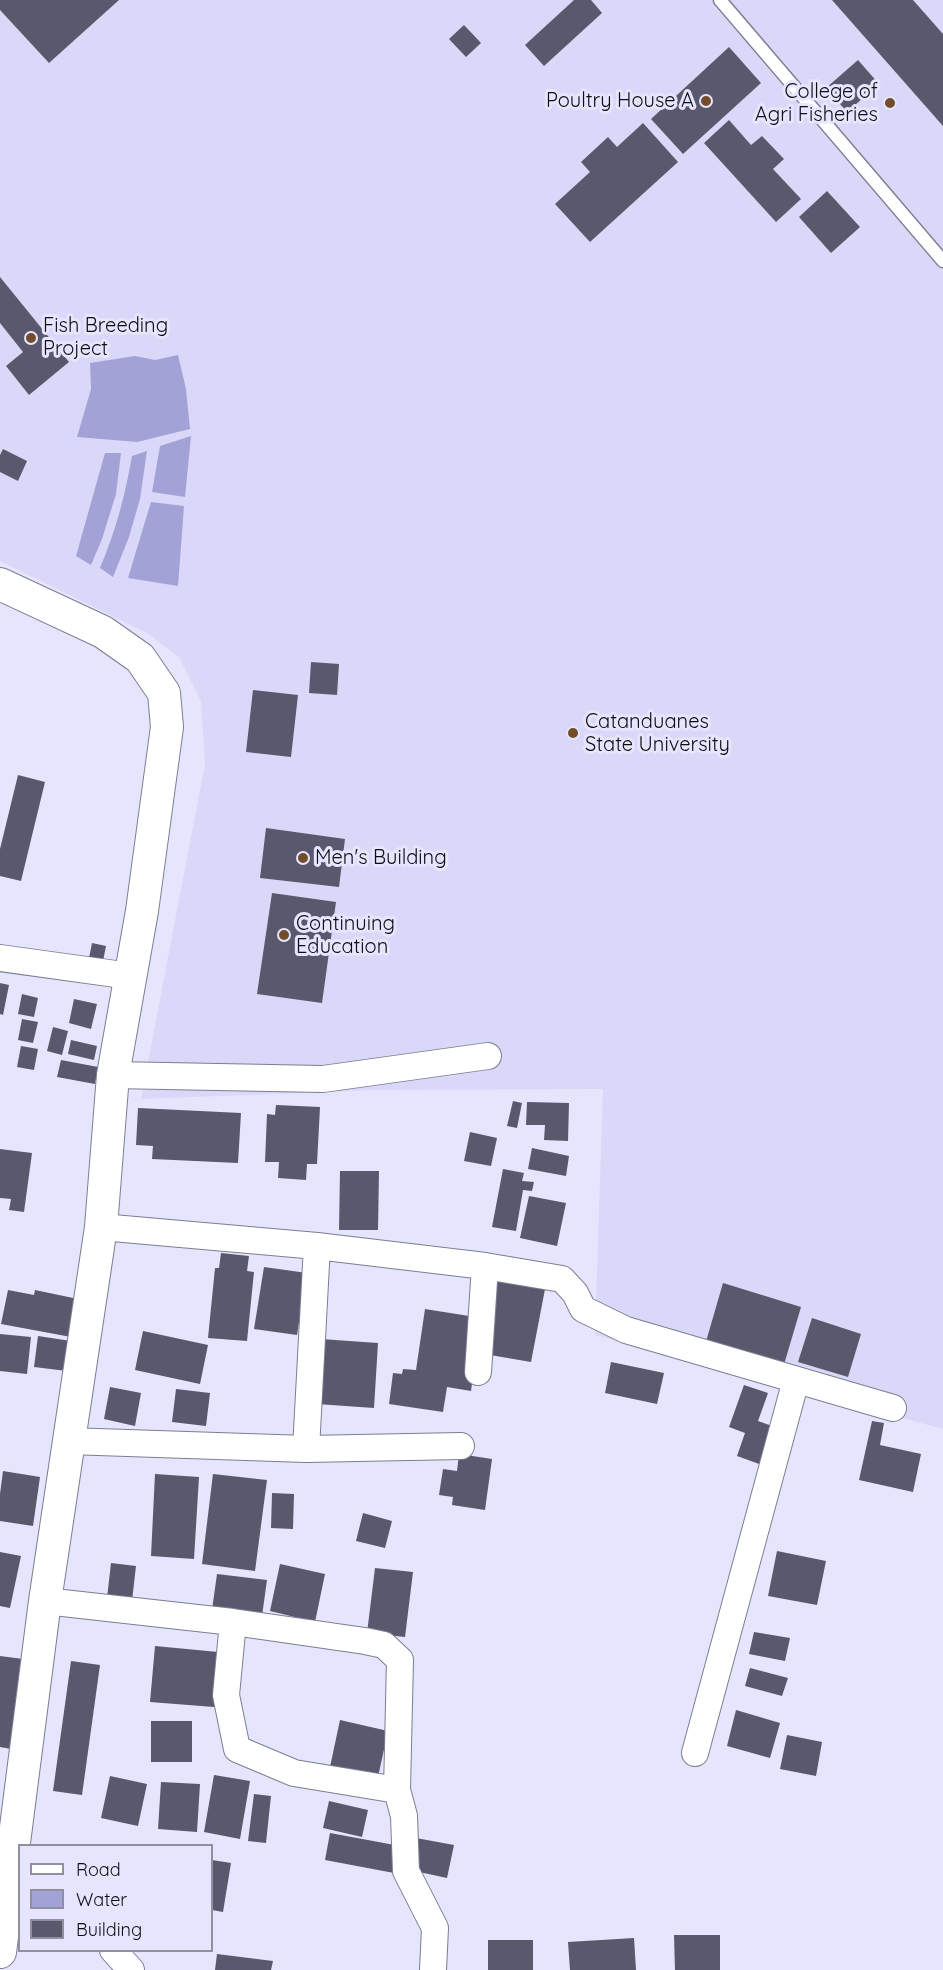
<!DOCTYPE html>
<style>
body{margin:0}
#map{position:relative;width:943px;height:1970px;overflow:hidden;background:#e5e5fd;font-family:Quicksand,sans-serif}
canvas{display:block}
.legend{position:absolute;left:18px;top:1844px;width:195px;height:108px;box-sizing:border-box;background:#e5e5fd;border:2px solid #8f8fa0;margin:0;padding:8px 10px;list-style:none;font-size:18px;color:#0e0d15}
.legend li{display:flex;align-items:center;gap:12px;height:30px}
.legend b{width:30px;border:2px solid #8f8fa0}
</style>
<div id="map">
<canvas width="943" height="1970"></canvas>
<ul class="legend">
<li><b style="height:8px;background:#fff"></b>Road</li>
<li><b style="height:16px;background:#a3a2d6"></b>Water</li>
<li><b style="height:16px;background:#59586d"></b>Building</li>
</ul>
</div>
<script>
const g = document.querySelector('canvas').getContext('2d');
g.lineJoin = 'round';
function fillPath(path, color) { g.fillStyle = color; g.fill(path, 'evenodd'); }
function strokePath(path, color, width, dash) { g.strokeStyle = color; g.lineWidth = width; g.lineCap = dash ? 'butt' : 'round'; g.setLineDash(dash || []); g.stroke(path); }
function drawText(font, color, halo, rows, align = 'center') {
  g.font = font + ' Quicksand,sans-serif'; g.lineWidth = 6; g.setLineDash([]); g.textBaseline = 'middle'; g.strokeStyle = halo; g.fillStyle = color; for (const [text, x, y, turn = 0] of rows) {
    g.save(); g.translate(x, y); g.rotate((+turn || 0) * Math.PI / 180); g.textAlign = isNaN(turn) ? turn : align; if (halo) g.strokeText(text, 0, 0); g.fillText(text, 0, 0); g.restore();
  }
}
fillPath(new Path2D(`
 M0,0H943V1429L595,1335L603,1089L374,1090L141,1099L205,764L201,701L179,657L147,633L0,561Z`), '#d9d8f8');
fillPath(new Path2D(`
 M178,355L186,389L190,429L137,442L77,437L91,389L90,363L135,356L155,360Z
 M191,436L185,497L152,492L160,446Z
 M147,451L140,499L129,537L113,577L100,568C116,530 125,496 132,456Z
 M105,453H121L116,494L102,539L91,565L76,556Z
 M151,502L184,506L178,586L128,578Z`), '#a3a2d6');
fillPath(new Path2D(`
 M0,0H119L49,63L0,10Z
 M574,0H591L602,13L544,66L525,45Z
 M832,0H913L943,34V126Z
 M464,25L481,43L466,57L449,39Z
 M729,47L761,83L683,154L651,119Z
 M858,60L879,84L847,112L826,88Z
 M729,120L751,145L762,136L784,159L773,169L801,199L776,222L704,143Z
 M643,123L678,162L590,242L555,204L590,172L581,162L608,137L617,147Z
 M827,191L860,227L831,253L799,217Z
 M0,277L69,362L29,395L6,366L23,352L0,323Z
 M3,449L27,461L18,481L0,472V455Z
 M311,662L339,664L337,695L309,693Z
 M253,690L298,695L291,757L246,752Z
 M18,775L45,782L21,881L0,876V849Z
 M266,828L345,839L339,887L260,878Z
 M272,893L336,902L322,1003L257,994Z
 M92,943L106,946L102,966L88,963Z
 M0,983L9,985L3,1015L0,1014Z
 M22,994L38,998L34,1017L18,1014Z
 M74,999L97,1004L91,1029L69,1023Z
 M22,1019L38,1022L33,1043L18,1040Z
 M53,1027L68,1031L62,1055L47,1051Z
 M71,1040L97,1046L94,1060L68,1054Z
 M21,1046L38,1049L34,1070L17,1067Z
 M61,1060L98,1067L95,1084L57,1077Z
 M513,1101L522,1103L517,1128L507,1126Z
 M527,1102L569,1103L568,1141L544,1140L545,1125H526Z
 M276,1105L320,1107L317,1164H307L306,1180L278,1178L279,1162H265L267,1114L275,1115Z
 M138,1108L241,1113L238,1163L152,1159L153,1146L136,1145Z
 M470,1132L497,1138L491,1166L464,1161Z
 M532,1148L569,1156L566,1176L528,1169Z
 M0,1149L32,1153L24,1212L9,1210L11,1199L0,1198Z
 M503,1169L524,1173L522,1181L534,1182L532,1191L523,1190L516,1231L492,1227Z
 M340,1171H379L378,1230H339Z
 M529,1196L566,1203L557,1246L520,1238Z
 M221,1253L249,1256L247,1271L254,1272L247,1341L208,1338L215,1268H219Z
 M264,1267L307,1273L297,1335L254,1329Z
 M498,1275L546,1284L531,1362L490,1355L487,1337Z
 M723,1283L801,1307L783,1368L705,1345Z
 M8,1290L34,1295L35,1290L78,1299L71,1337L1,1324Z
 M425,1309L469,1316L468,1324L480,1325L471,1391L447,1387L443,1412L389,1404L393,1373L402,1374L403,1369L416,1370Z
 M812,1318L861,1334L848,1377L798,1362Z
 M143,1331L208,1345L200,1384L135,1370Z
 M0,1334L31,1337L27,1374L0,1371Z
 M38,1336L71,1341L67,1371L34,1367Z
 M321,1339L378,1343L374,1408L317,1404Z
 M611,1362L664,1373L657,1404L605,1393Z
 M744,1385L768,1393L758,1421L775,1427L762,1465L737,1456L745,1433L729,1427Z
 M110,1387L141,1393L135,1426L104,1419Z
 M176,1389L210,1393L206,1426L172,1422Z
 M872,1421L884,1423L880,1445L921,1454L913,1492L859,1480Z
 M459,1454L492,1459L485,1510L452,1505L453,1497L439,1495L443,1469L457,1471Z
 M3,1471L40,1477L33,1526L0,1521V1494Z
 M155,1474L199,1477L194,1559L151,1556Z
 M213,1474L267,1480L255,1571L202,1564Z
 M272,1493L294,1494L293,1529L271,1528Z
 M363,1513L392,1521L385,1548L356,1541Z
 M777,1551L826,1561L817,1605L768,1596Z
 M0,1552L21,1556L10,1608L0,1606Z
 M111,1563L136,1566L132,1601L107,1598Z
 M280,1564L325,1574L315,1622L270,1611Z
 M375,1568L413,1572L405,1637L367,1633Z
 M217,1574L267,1580L262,1616L212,1610Z
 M754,1632L790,1638L785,1661L749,1654Z
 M155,1646L218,1652L214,1707L150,1702Z
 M0,1656L31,1660L17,1750L0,1747Z
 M71,1661L100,1665L82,1795L53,1791Z
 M750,1668L788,1678L782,1696L745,1686Z
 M736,1710L780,1723L770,1758L727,1746Z
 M340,1720L388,1731L378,1777L330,1767Z
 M151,1721H192V1762H151Z
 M787,1735L822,1742L816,1776L780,1769Z
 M214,1775L250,1781L240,1839L204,1832Z
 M110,1776L147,1784L138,1826L101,1818Z
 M161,1782L200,1784L197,1832L158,1829Z
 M254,1794L271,1796L266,1843L248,1841Z
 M329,1801L368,1810L362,1837L323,1828Z
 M330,1833L400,1846L394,1873L325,1860Z
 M416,1838L454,1845L447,1878L410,1870Z
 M212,1860L231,1863L223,1912L212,1910Z
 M674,1935H720V1970H675Z
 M634,1938L636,1970H570L568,1942Z
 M488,1940H533V1970H488Z
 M217,1954L273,1961L271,1970H215Z`), '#59586d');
const service = new Path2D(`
 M720,0L943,261`);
const minor = new Path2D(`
 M0,958L130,976
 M113,1075L323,1079L488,1056
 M101,1227L317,1246L485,1266L562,1279L575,1293L583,1309L626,1330L893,1408
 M478,1372L485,1266
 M68,1441L306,1449L461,1446
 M306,1449L317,1246
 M45,1601L233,1622L365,1641L384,1645L400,1660L397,1790L404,1816L406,1871L435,1928L433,1970
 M233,1622L226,1695L237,1749L294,1773L397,1790
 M695,1753L796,1380
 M113,1950L131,1970`);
const tertiary = new Path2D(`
 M0,584L103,632L140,658L164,693L167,727L142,911L113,1075L101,1227L45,1601L0,1952`);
strokePath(service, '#7d7d92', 15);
strokePath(minor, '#7d7d92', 28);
strokePath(tertiary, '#7d7d92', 34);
strokePath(service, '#fff', 12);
strokePath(minor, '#fff', 26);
strokePath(tertiary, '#fff', 32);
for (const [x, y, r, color] of [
 [706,101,6,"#734c2a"],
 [890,103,6,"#734c2a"],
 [31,338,6,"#734c2a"],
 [573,733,6,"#734c2a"],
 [303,858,6,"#734c2a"],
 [284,935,6,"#734c2a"]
]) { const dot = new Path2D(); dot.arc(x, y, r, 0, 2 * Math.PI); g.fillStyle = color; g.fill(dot); strokePath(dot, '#e5e5fd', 2); }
drawText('20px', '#0e0d15', '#e5e5fd', [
 ["College of",878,92,"right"],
 ["Agri Fisheries",878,115,"right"],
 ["Poultry House A",694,101,"right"],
 ["Fish Breeding",43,326],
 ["Project",43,349],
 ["Catanduanes",585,722],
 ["State University",585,745],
 ["Men's Building",315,858],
 ["Continuing",296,924],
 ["Education",296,947]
], 'left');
</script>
